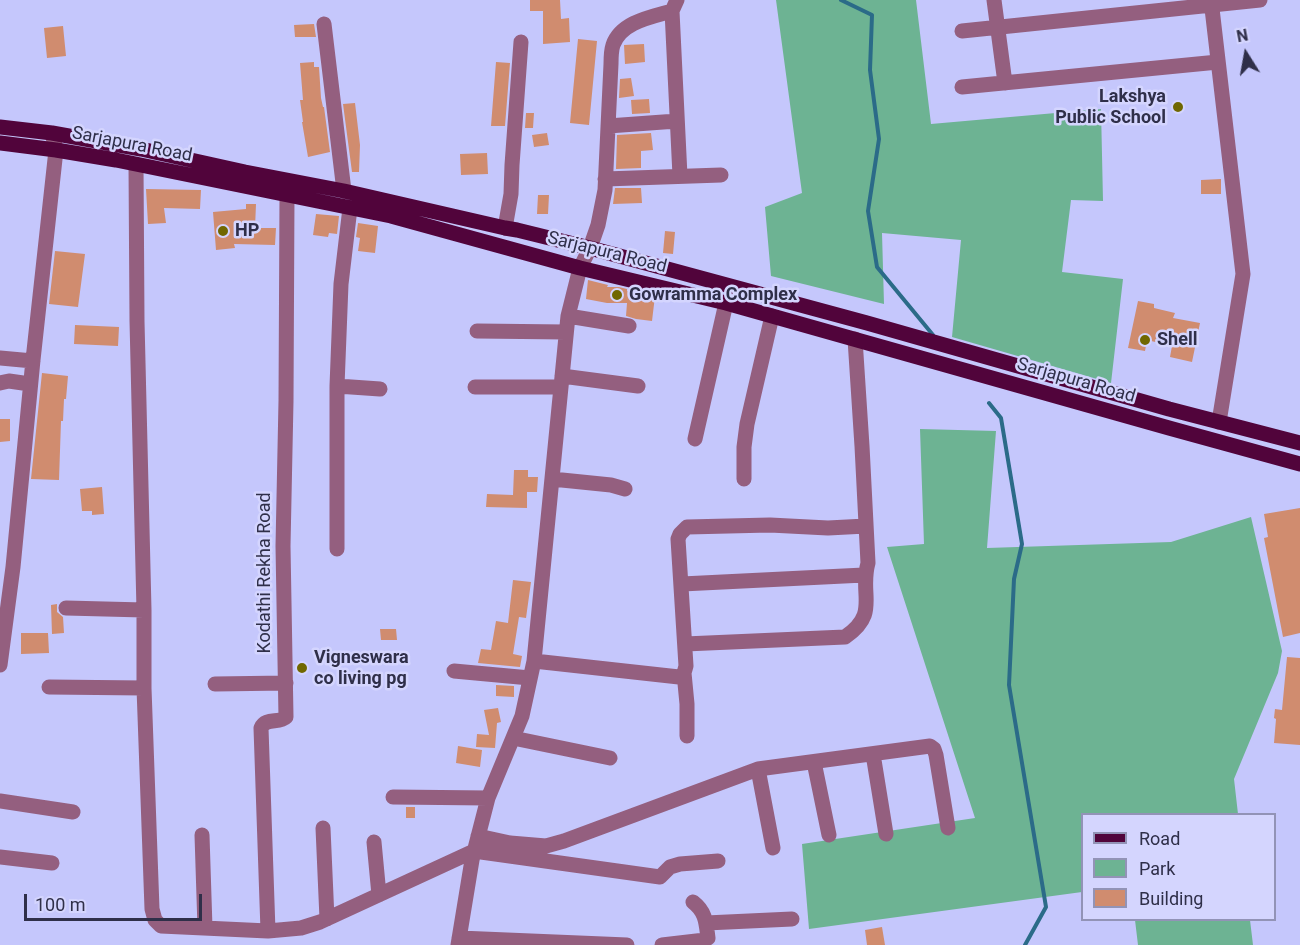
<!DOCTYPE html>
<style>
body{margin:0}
#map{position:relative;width:1300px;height:945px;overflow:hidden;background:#c5c7fc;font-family:Roboto,sans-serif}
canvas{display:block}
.legend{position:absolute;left:1081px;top:813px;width:195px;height:108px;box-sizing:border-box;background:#d4d5fe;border:2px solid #9293b6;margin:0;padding:8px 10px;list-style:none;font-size:18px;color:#2f2f49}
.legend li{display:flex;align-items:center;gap:12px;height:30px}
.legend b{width:30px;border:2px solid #9293b6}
.north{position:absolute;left:1216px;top:24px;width:60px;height:60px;-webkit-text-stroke:4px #d4d5fe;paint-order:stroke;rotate:349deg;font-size:16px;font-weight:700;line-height:24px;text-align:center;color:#2f2f49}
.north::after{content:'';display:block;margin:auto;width:21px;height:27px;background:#2f2f49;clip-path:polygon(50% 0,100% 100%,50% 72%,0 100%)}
.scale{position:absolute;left:24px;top:894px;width:178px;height:27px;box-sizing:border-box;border:3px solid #2f2f49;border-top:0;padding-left:8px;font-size:18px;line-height:21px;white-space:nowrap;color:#2f2f49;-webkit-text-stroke:4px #d4d5fe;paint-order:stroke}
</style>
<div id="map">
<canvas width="1300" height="945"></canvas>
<ul class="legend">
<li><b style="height:8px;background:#51043b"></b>Road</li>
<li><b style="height:16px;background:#6db393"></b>Park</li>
<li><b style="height:16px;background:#d08c6f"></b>Building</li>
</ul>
<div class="north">N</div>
<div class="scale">100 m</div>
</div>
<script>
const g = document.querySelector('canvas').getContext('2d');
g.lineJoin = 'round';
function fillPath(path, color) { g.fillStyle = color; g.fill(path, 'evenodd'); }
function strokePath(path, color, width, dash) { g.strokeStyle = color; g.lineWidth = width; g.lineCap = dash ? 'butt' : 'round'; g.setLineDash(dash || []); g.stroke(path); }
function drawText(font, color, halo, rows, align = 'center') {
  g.font = font + ' Roboto,sans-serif'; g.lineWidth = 5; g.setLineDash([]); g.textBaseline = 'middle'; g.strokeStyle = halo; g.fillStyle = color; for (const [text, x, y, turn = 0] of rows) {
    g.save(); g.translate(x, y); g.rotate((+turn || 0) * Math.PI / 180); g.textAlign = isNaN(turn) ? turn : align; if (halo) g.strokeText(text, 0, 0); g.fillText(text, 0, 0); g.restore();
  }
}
fillPath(new Path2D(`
 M776,0H916L931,124L1101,109L1103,201L1071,200L1062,272L1123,279L1111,383L952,337L961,240L882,233L884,304L771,276L765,207L802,193Z
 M920,429L996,431L987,548L1171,542L1251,517L1282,651L1278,673L1234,779L1238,814H1082V892L809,929L802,844L975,818L887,547L924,544Z
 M1135,920H1250L1253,945H1138Z`), '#6db393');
strokePath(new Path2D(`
 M841,0L872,15L870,70L879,139L868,211L877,267L933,335
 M989,403L1001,418L1022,544L1014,579L1009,685L1046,907L1025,945`), '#2b6b88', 4);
fillPath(new Path2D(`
 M530,0H560L561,19L569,18L570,42L543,44V11H530Z
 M314,24L316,37H295L294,25Z
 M63,26L66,56L47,58L44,28Z
 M578,39L597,41L589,125L570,123Z
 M644,44L645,62L625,64L624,45Z
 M314,62V67H319L321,98L323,107H324L330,152L308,157L302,122H303L300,100H303L300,63Z
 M496,62L510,63L505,126H491Z
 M631,78L634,96L619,98L620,79Z
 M649,99L650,113L632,114L631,100Z
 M355,103L360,145L359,172H352L343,104Z
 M526,113H534L533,128H525Z
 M547,133L549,145L534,147L532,135Z
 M651,133L653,150L641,151V168L616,169L617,135Z
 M487,153L488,174L461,175L460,154Z
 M1221,179V194H1201V180Z
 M615,188H641L642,203L613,204Z
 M146,189L201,190L200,209L164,208L166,223L148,224Z
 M538,195H549L548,214H537Z
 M246,204H256L255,228H276L275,245L234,244L235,248L216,250L213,212L246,209Z
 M316,214L339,216L337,234L329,233L328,237L313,235Z
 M358,223L378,226L375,253L358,251L360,238L356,237Z
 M665,231L675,232L673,254L663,253Z
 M55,251L85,254L78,307L49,304Z
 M588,280L608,285L607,287H619L627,289V291L655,296L652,321L636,319L626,316L627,303H607L586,299Z
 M1138,301L1154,304V308L1175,313L1173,318L1200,323L1192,362L1170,357L1172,346L1147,340L1145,351L1128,348Z
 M75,325L119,327L118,346L74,344Z
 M42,373L68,376L66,399H64L63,421H61L59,480L31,479Z
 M0,419H10V441L0,442Z
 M514,470H528V477H538L537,492H527V508L486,507L487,494L513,495Z
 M102,487L104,514L92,515V511H82L80,489Z
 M1300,508V633L1283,637L1264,538L1268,537L1264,514Z
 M513,580L531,582L526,618L519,617L513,654L522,656L520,667L478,663L481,649L491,650L496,621L508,623Z
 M57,604V612L63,617L64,633L52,634L51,605Z
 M380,629H396L397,640H381Z
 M21,633H48L49,653L21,654Z
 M1287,657L1300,658V745L1274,743L1276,719L1274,718L1275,709L1282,710Z
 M496,685L514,686V697L496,696Z
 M498,708L501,722L497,723L495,748L476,747L477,734L489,735L484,710Z
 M458,746L482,750L480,767L456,763Z
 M406,807H415V818H406Z
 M882,927L885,945H867L865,930Z`), '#d08c6f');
strokePath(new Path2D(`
 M994,0L1005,83
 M1211,0L1243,274L1219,422
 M672,11L680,176
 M324,24L344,191
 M962,31L1260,0
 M962,87L1218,62
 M608,126L677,121
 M136,165L137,321L144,610V688L152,909L155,920L161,926L268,931L301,928L320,922L474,851L660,877L670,867L680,864L718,861
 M605,179L721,175
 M505,228L511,194L512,165L521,42
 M568,316L629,326
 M477,331L566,332
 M0,358L33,361
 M562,376L638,386
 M0,383L9,381L30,384
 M337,386L380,389
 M475,387H561
 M695,439L726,303
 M552,479L611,485L625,489
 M744,479V447L747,424L772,316
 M337,549V386L341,284L350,208
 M682,584L864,575
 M66,608L144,610
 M685,644L845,637C880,613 859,595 868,563L862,446L855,339
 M534,661L679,677L684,673L686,666L678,539L680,534L687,527L770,525L828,528L866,526
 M0,665L13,567L33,360L56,150L53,137
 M454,671L530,678
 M684,673L687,704V736
 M215,684L286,683
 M49,687L144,688
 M513,738L610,758
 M873,754L886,834
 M814,762L829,835
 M758,769L773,848
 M393,797L488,798
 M0,801L73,812
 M323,828L327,919
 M202,835L205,928
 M478,836L510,843L546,846L564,841L758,769L930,746L934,749L936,755L948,828
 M374,842L379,895
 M0,857L52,863
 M706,923L792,919
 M268,931L261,728C266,717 279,724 286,717L283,546L286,401L287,195
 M459,938L627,945
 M458,945L472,860L488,798L522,716L534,661L568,316L580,268L590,248L598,225L605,190L611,64C611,58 611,51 613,45C621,22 651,17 672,11L677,0
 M662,945L705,940L708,938C706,923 706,912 693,902`), '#945f7f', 15);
strokePath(new Path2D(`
 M0,127L52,133L141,149L245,172L344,191L505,228L517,230L590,248L867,323L1169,409L1300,443
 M0,143L56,150L116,160L391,216L580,268L726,303L1169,428L1300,464`), '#51043b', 15);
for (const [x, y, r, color] of [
 [1178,107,6,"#706700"],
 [223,231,6,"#706700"],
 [617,295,6,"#706700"],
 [1145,340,6,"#706700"],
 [302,668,6,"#706700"]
]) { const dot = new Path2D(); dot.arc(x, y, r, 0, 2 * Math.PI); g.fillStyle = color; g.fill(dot); strokePath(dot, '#d4d5fe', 2); }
drawText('bold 18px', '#2f2f49', '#d4d5fe', [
 ["Lakshya",1166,97,"right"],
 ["Public School",1166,118,"right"],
 ["HP",235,231],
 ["Gowramma Complex",629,295],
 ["Shell",1157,340],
 ["Vigneswara",314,658],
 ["co living pg",314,679]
], 'left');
drawText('18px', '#2f2f49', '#d4d5fe', [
 ["Sarjapura Road",132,145,11],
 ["Sarjapura Road",607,253,14],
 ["Sarjapura Road",1076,381,16],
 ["Kodathi Rekha Road",265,573,-90]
]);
</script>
